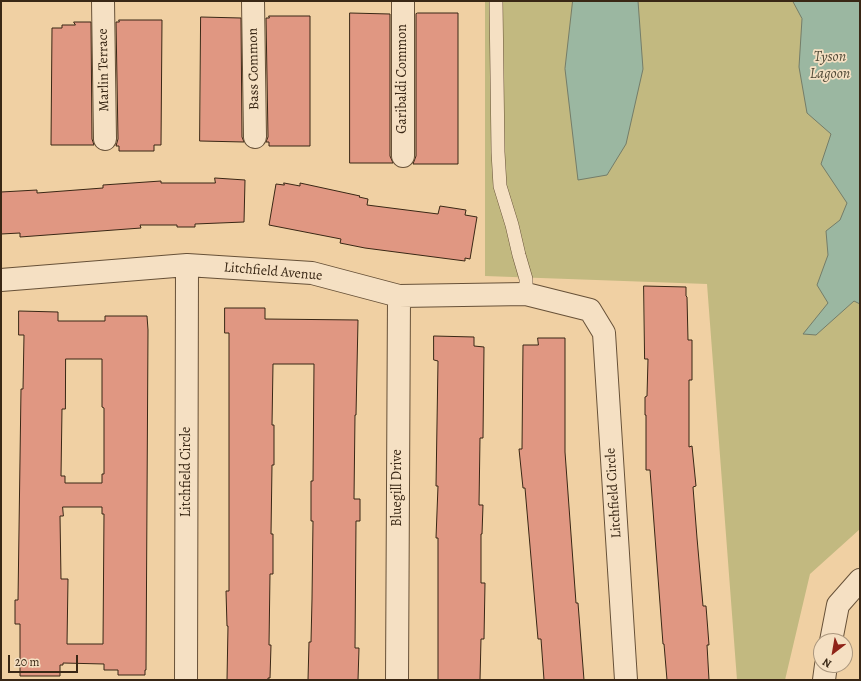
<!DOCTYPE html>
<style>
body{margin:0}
#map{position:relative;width:861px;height:681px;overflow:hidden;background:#f0d0a3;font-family:Alegreya,serif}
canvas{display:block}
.frame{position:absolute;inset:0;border:2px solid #392715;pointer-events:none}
.north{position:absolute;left:813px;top:633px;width:40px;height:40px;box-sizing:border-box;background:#f5e0c3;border:1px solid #aa967d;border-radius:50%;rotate:211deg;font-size:11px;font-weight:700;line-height:16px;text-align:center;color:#392715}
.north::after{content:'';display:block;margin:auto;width:14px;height:18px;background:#8f2418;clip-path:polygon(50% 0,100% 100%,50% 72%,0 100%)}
.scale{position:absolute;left:8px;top:655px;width:70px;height:18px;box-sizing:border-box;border:2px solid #392715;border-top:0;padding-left:5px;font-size:12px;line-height:14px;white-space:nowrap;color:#392715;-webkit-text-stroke:3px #f5e0c3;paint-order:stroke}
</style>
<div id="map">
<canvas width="861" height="681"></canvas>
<div class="frame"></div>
<div class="north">N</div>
<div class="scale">20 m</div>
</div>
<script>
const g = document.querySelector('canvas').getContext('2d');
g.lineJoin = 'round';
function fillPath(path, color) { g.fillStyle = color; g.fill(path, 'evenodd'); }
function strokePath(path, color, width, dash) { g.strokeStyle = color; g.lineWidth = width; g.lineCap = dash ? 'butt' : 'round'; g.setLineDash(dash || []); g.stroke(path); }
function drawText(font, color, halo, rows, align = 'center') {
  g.font = font + ' Alegreya,serif'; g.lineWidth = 3.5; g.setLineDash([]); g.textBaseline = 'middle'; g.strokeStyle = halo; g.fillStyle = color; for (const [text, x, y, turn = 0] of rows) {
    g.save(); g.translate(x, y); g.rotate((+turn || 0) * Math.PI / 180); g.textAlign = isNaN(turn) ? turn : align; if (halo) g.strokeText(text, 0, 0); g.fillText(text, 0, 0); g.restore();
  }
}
fillPath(new Path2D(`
 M485,1H860V529L810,574L785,680H737L707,284L485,276Z`), '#c2b980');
const water = new Path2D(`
 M573,1H638L643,69L626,144L607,175L578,180L565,69Z
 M793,1H860V304L854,301L816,335L803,334L828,303L817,285L828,255L826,231L840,220L847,203L821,164L831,134L807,113L799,67L802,19Z`);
fillPath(water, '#9bb7a1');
strokePath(water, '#747d69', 1);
const building = new Path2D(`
 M350,13L390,14V156L393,163H350Z
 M418,13H458V164H413L416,156V14Z
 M269,16H310V146H269V142H266L268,137L266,18H269Z
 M201,17L241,18L242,137L244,142L200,141Z
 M119,20H162L161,145H154V151H119V146H116L118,139L116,22H119Z
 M74,22H91L92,139L94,145H51L52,28H62V25H75Z
 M215,178L245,180L244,222L195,224V227H177V225H140L141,228L20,237V233L1,234V192L37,190V193L103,188V185L161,181V183H215Z
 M284,183L300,186V183L360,196L359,197L368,199L367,205L438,214L440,206L466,210L465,215L477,217L470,259L465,258V261L365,248L340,243L341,239L269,225L276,184L284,185Z
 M644,286L686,287V296L687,297L688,340H692V380H689V447L692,446L696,486L693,487L697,538L703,606H706L709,645H707L709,680H667L664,644H663L650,470H646V415H645V397L647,396L648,359H645Z
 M225,308H265V319L358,320L356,415H355L354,499H360V521H356L355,648H359L358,680H308L309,642H311L312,599L313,521H311V481H313L314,364H273L272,425H274V465H272L271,534H273V574H270L269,645H271L270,678H268V680H227L228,626H227L226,591H229V333H225Z
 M19,311L58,312V321H105V316H147L148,330L146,670H145V675H118V670H104V664L63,663V665H60V676H20V624H15V600H18L21,389H23L24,335H19ZM66,359H102V407L104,408V474H102V483H65V476H61L62,409H65ZM63,507H102V514H104L103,644H67L68,579H61L60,516H63Z
 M434,336L474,337V346L484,347L483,438H480L479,505H483L482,534H481V583H485L484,639H481L480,680H438V538H436L438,486H436L438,361L434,360Z
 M538,338H565V452L576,603H578L584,680H544L541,639H538L525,488H523L519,449H522L523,345H538Z`);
fillPath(building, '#e09782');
strokePath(building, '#392715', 1);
const service = new Path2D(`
 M496,1L498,152L500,186L512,225L519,255L526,279V294`);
const minor = new Path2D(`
 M103,1L105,139
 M253,1L255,137
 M403,1V156
 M1,280L187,265L312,273L399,296L526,294L590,310L604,333L626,680
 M831,641L838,605L860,580
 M186,680L187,265
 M397,680L399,296
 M824,680L826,665`);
strokePath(service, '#675138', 14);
strokePath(minor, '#675138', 24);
strokePath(service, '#f5e0c3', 13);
strokePath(minor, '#f5e0c3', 22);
drawText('14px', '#392715', '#f5e0c3', [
 ["Bass Common",254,69,-91],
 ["Marlin Terrace",104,70,-91],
 ["Garibaldi Common",403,79,-90],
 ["Litchfield Avenue",273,272,5],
 ["Litchfield Circle",187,472,-90],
 ["Bluegill Drive",398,488,-90],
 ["Litchfield Circle",614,493,-94]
]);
drawText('italic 15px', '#524b38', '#f5e0c3', [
 ["Tyson",830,57],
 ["Lagoon",830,74]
]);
</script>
